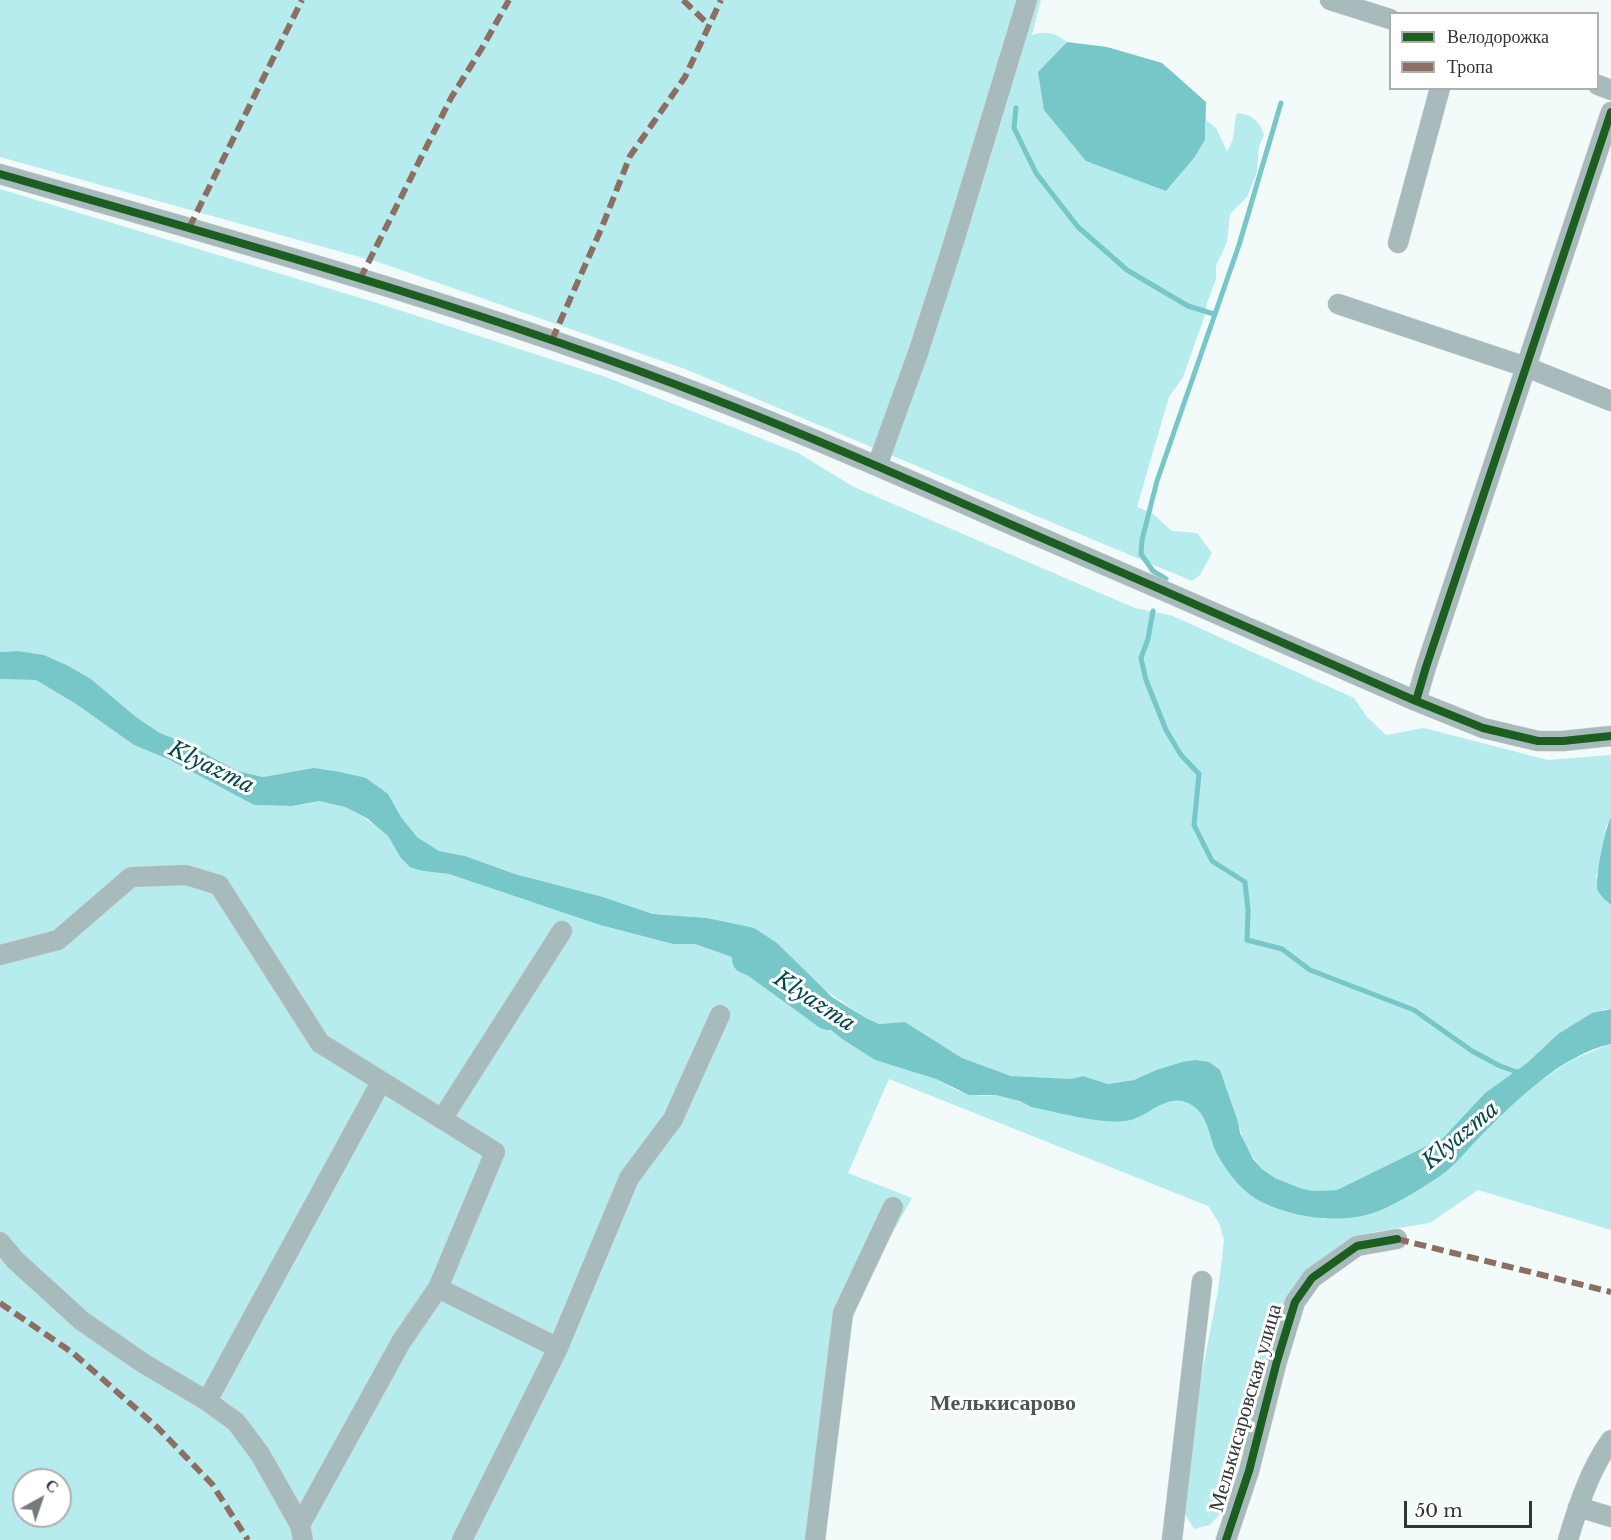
<!DOCTYPE html>
<meta charset="utf-8">
<style>
body{margin:0}
#map{position:relative;width:1611px;height:1540px;overflow:hidden;background:#f3fafa;font-family:"Libre Baskerville",serif}
canvas{display:block}
.legend{position:absolute;left:1389px;top:12px;width:210px;height:78px;box-sizing:border-box;background:#fff;border:2px solid #adaeae;margin:0;padding:8px 10px;list-style:none;font-size:18px;color:#313535}
.legend li{display:flex;align-items:center;gap:12px;height:30px}
.legend b{width:30px;border:2px solid #adaeae}
.north{position:absolute;left:12px;top:1468px;width:60px;height:60px;box-sizing:border-box;background:#fff;border:2px solid #adaeae;border-radius:50%;rotate:40deg;font-size:16px;font-weight:700;line-height:24px;text-align:center;color:#313535}
.north::after{content:'';display:block;margin:auto;width:21px;height:27px;background:#757a7a;clip-path:polygon(50% 0,100% 100%,50% 72%,0 100%)}
.scale{position:absolute;left:1404px;top:1501px;width:128px;height:27px;box-sizing:border-box;border:3px solid #313535;border-top:0;padding-left:8px;font-size:18px;line-height:21px;white-space:nowrap;color:#313535;-webkit-text-stroke:4px #fff;paint-order:stroke}
</style>
<div id="map">
<canvas width="1611" height="1540"></canvas>
<ul class="legend">
<li><b style="height:8px;background:#1b5e20"></b>Велодорожка</li>
<li><b style="height:8px;background:#8d6e63"></b>Тропа</li>
</ul>
<div class="north">С</div>
<div class="scale">50 m</div>
</div>
<script>
const g = document.querySelector('canvas').getContext('2d');
g.lineJoin = 'round';
function fillPath(path, color) { g.fillStyle = color; g.fill(path, 'evenodd'); }
function strokePath(path, color, width, dash) { g.strokeStyle = color; g.lineWidth = width; g.lineCap = dash ? 'butt' : 'round'; g.setLineDash(dash || []); g.stroke(path); }
function drawText(font, color, halo, rows, align = 'center') {
  g.font = font + ' "Libre Baskerville",serif'; g.lineWidth = 6; g.setLineDash([]); g.textBaseline = 'middle'; g.strokeStyle = halo; g.fillStyle = color; for (const [text, x, y, turn = 0] of rows) {
    g.save(); g.translate(x, y); g.rotate((+turn || 0) * Math.PI / 180); g.textAlign = isNaN(turn) ? turn : align; if (halo) g.strokeText(text, 0, 0); g.fillText(text, 0, 0); g.restore();
  }
}
fillPath(new Path2D(`
 M0,0H1041L1032,35C1047,31 1054,32 1067,42L1038,72L1129,176L1166,191L1194,158L1205,140L1206,120L1216,128L1227,151C1237,137 1232,129 1237,113C1253,115 1259,120 1264,135L1259,146L1257,172L1247,197L1230,214L1227,242L1216,266V279L1207,303L1205,315L1183,377L1169,397L1137,507L1152,513L1172,531L1197,533L1212,553L1200,575L1192,581L685,369L381,263L0,157Z
 M0,189L377,303L603,376L798,453L854,487L1135,608L1173,616L1354,698L1367,717L1386,735L1424,728L1548,760L1611,755V817L1606,827L1601,864L1596,877L1606,901L1611,905V1009H1605L1558,1034L1527,1063L1485,1093L1443,1138L1337,1190L1312,1191L1300,1188L1275,1178L1262,1169L1246,1148L1225,1084L1182,1062L1156,1070L1134,1080L1108,1084L1083,1076L1071,1079L1011,1076L962,1058L905,1022L879,1024L866,1018L822,988L777,943L728,923L707,918L653,914L603,897L515,874L465,856L439,851L417,837L401,817L388,794L287,773L263,777L237,771L190,745L160,733L136,717L91,679L66,664L44,655L18,651L0,652Z
 M0,679L36,680L76,704L134,745L170,760L254,805L292,806L319,801L345,807L357,813L378,827L388,836L395,847L423,871L449,874L600,925L673,944H695L743,961L787,984L797,993L811,1014L821,1022L842,1039L875,1060L936,1079L958,1091L982,1096L995,1095L1020,1101L1031,1107L1152,1110L1163,1103L1175,1099L1188,1102L1198,1109L1206,1120L1217,1155L1241,1186L1274,1206L1298,1214L1325,1219L1443,1174L1524,1092L1573,1059L1611,1044V1230L1478,1190L1430,1223L1374,1232L1346,1242L1300,1278L1240,1458L1230,1475L1228,1494L1222,1512L1210,1525L1194,1529L1185,1514L1181,1480L1218,1291L1224,1240L1219,1223L1208,1206L889,1079L848,1173L912,1198L873,1268L844,1339L825,1540H0ZM24,1480H60V1516H24Z`), '#b6eced');
fillPath(new Path2D(`
 M1067,42L1107,47L1162,63L1206,102L1205,140L1194,158L1166,191L1086,161L1044,110L1038,72Z
 M18,651L44,655L67,665L91,679L136,717L160,733L190,745L237,771L263,777L314,768L340,772L366,778L388,794L401,817L417,837L439,851L465,856L515,874L603,897L653,914L707,918L754,928L777,943L832,997L866,1018L879,1024L905,1022L962,1058L1011,1076L1071,1079L1083,1076L1108,1084L1134,1080L1156,1070L1182,1062L1195,1060L1209,1062L1220,1070L1238,1122L1240,1133L1253,1159L1262,1169L1275,1178L1300,1188L1312,1191L1337,1190L1443,1138L1485,1093L1527,1063L1558,1034L1592,1013L1611,1009V1044C1560,1055 1511,1105 1476,1141C1465,1152 1454,1167 1440,1176C1422,1188 1401,1201 1381,1210C1346,1225 1296,1219 1262,1202C1244,1194 1228,1173 1218,1156C1208,1138 1210,1113 1188,1103C1167,1093 1150,1115 1130,1120C1106,1126 1057,1112 1031,1107L1020,1101L995,1095H969L936,1079L875,1060L842,1039L821,1022L811,1014L797,993L787,984L743,961L695,944H673L600,925L449,874L423,871L410,867L401,858L388,836L368,819L357,813L345,807L319,801L292,806L254,805L170,760L134,745L76,704L36,680L0,679V652Z
 M1611,817V905C1606,901 1601,896 1598,891C1594,881 1605,828 1611,817Z`), '#77c6c8');
strokePath(new Path2D(`
 M1016,108L1014,128L1036,173L1078,227L1127,270L1188,306L1214,314
 M1166,579L1153,571L1141,554L1142,540L1157,481L1239,245L1281,103
 M1153,611L1148,639L1141,658L1146,680L1166,730L1181,755L1199,774L1194,825L1212,861L1245,882L1248,910L1247,940L1282,949L1310,970L1414,1010L1472,1051L1500,1066L1520,1073`), '#77c6c8', 5);
strokePath(new Path2D(`
 M747,959L755,962L828,1015`), '#77c6c8', 30);
const minor = new Path2D(`
 M1330,0L1390,19
 M1598,85L1611,90
 M0,174C239,242 479,308 711,398C812,437 912,481 1012,525C1147,583 1281,642 1416,701L1483,728L1538,741H1563L1611,736
 M1398,243L1440,88
 M1338,304L1526,367L1611,401
 M877,466L918,353L951,251L1027,0
 M1416,701L1426,667L1611,112
 M0,955L58,940L131,877L186,875L219,885L320,1043L495,1152L438,1288L401,1342L300,1525L303,1540
 M442,1119L562,931
 M0,1242L15,1260L82,1321L143,1363L207,1401L236,1422L260,1454L300,1525
 M438,1288L558,1348L462,1540
 M558,1348L629,1178L673,1119L720,1015
 M207,1401L381,1082
 M1578,1507L1611,1517
 M815,1540L843,1313L893,1207
 M1172,1540L1202,1281
 M1226,1540L1249,1471L1277,1361L1295,1302L1312,1278L1357,1246L1397,1239
 M1568,1540C1578,1506 1590,1469 1611,1440`);
strokePath(minor, '#d1d6d6', 21);
strokePath(minor, '#a7bbbc', 20);
strokePath(new Path2D(`
 M683,0L709,25
 M189,228L302,0
 M360,279L451,98L482,48L509,0
 M552,340L602,227L630,156L685,77L721,0
 M1397,1239L1611,1292
 M0,1303L73,1353L158,1428L212,1484L248,1540`), '#8d6e63', 6, [12, 6]);
strokePath(new Path2D(`
 M0,174C239,242 479,308 711,398C812,437 912,481 1012,525C1147,583 1281,642 1416,701L1483,728L1538,741H1563L1611,736
 M1416,701L1426,667L1611,112
 M1226,1540L1249,1471L1277,1361L1295,1302L1312,1278L1357,1246L1397,1239`), '#1b5e20', 8);
drawText('21px', '#313535', '#fff', [
 ["Мелькисаровская улица",1246,1408,-74]
]);
drawText('italic 22px', '#054a4b', '#fff', [
 ["Klyazma",211,768,26],
 ["Klyazma",814,1002,33],
 ["Klyazma",1461,1136,-40]
]);
drawText('bold 22px', '#4b5656', '#fff', [
 ["Мелькисарово",1003,1404]
]);
</script>
